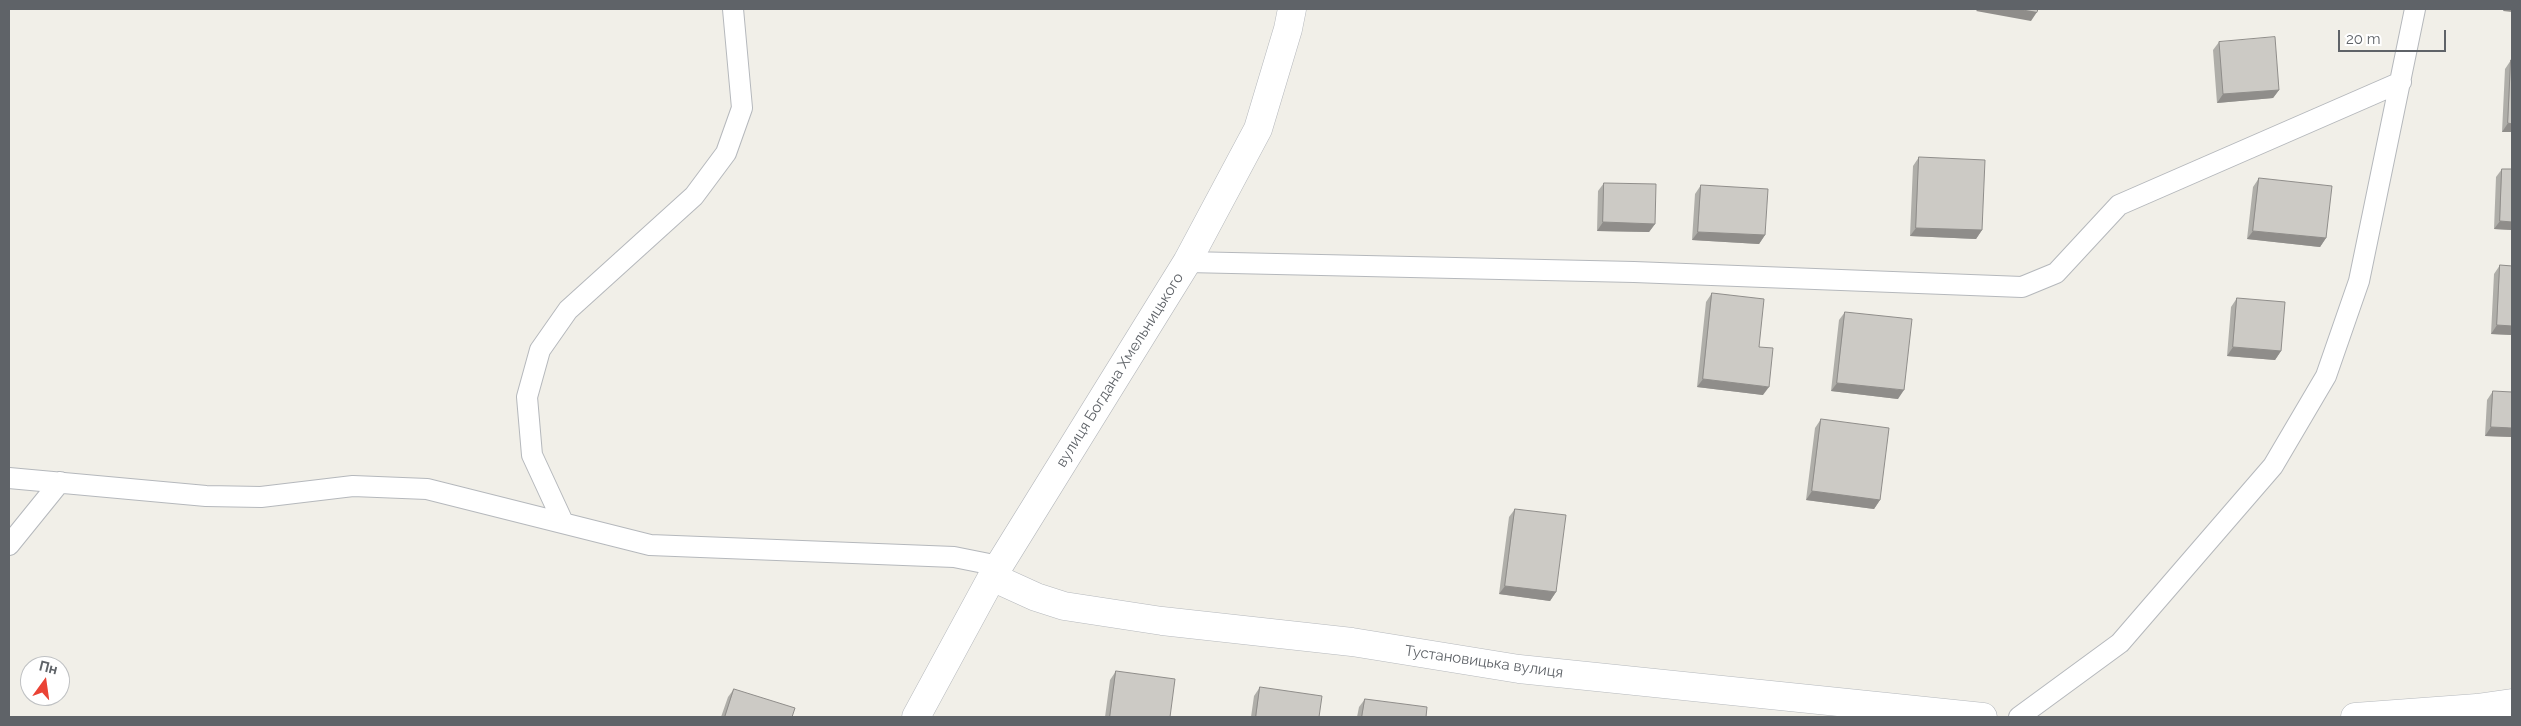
<!DOCTYPE html>
<meta charset="utf-8">
<style>
body{margin:0}
#map{position:relative;width:2521px;height:726px;overflow:hidden;background:#f1efe8;font-family:Raleway,sans-serif}
canvas{display:block}
.frame{position:absolute;inset:0;border:10px solid #5f6368;pointer-events:none}
.north{position:absolute;left:20px;top:656px;width:50px;height:50px;box-sizing:border-box;background:#fff;border:1px solid #bfc1c3;border-radius:50%;rotate:14deg;font-size:14px;font-weight:700;line-height:20px;text-align:center;color:#5f6368}
.north::after{content:'';display:block;margin:auto;width:18px;height:22px;background:#ea4335;clip-path:polygon(50% 0,100% 100%,50% 72%,0 100%)}
.scale{position:absolute;left:2338px;top:30px;width:108px;height:22px;box-sizing:border-box;border:2px solid #5f6368;border-top:0;padding-left:6px;font-size:15px;line-height:18px;white-space:nowrap;color:#5f6368;-webkit-text-stroke:4px #fff;paint-order:stroke}
</style>
<div id="map">
<canvas width="2521" height="726"></canvas>
<div class="frame"></div>
<div class="north">Пн</div>
<div class="scale">20 m</div>
</div>
<script>
const g = document.querySelector('canvas').getContext('2d');
g.lineJoin = 'round';
function strokePath(path, color, width, dash) { g.strokeStyle = color; g.lineWidth = width; g.lineCap = dash ? 'butt' : 'round'; g.setLineDash(dash || []); g.stroke(path); }
function fillPath(path, color) { g.fillStyle = color; g.fill(path, 'evenodd'); }
function drawText(font, color, halo, rows, align = 'center') {
  g.font = font + ' Raleway,sans-serif'; g.lineWidth = 4; g.setLineDash([]); g.textBaseline = 'middle'; g.strokeStyle = halo; g.fillStyle = color; for (const [text, x, y, turn = 0] of rows) {
    g.save(); g.translate(x, y); g.rotate((+turn || 0) * Math.PI / 180); g.textAlign = isNaN(turn) ? turn : align; if (halo) g.strokeText(text, 0, 0); g.fillText(text, 0, 0); g.restore();
  }
}
const service = new Path2D(`
 M1187,262L1634,272L2022,287L2056,273L2119,205L2401,82
 M9,478L206,496L261,497L353,486L427,489L650,545L954,557L999,566
 M563,522L532,455L527,397L540,350L568,310L694,196L726,153L742,108L733,9
 M9,545L60,482
 M2019,717L2120,643L2273,466L2326,376L2359,281L2415,9`);
const minor = new Path2D(`
 M992,577L1036,597L1064,606L1162,621L1352,642L1519,669L1983,717
 M916,717L992,577L1187,262L1258,129L1288,29L1292,9
 M2355,717L2477,708L2512,703`);
strokePath(service, '#b5b8bc', 22);
strokePath(minor, '#b5b8bc', 29);
strokePath(service, '#fff', 20);
strokePath(minor, '#fff', 28);
fillPath(new Path2D(`
 M2219,42L2279,90L2273,98L2217,103L2213,50Z
 M2511,60L2512,132H2502L2505,69Z
 M1919,157L1982,230L1976,239L1910,236L1913,166Z
 M2502,169H2512V230L2494,229L2496,177Z
 M2259,178L2326,238L2320,247L2247,239L2253,187Z
 M1604,183L1655,224L1649,232L1597,231L1598,191Z
 M1701,185L1765,235L1759,244L1692,240L1695,194Z
 M2500,265L2512,266V335L2491,334L2494,274Z
 M1712,293L1759,347L1763,395L1697,387L1706,302Z
 M2237,298L2281,351L2275,360L2227,356L2231,307Z
 M1845,312L1898,399L1831,391L1839,320Z
 M2493,391L2512,437L2485,436L2487,400Z
 M1821,419L1880,500L1874,509L1806,500L1815,428Z
 M1515,509L1556,592L1550,601L1499,594L1509,517Z
 M1116,671L1170,717H1105L1110,680Z
 M1260,687L1319,717H1251L1254,696Z
 M734,689L792,717H721L728,697Z
 M1365,699L1426,717H1357L1359,707Z`), '#afaea9');
fillPath(new Path2D(`
 M1978,9H2017L2037,12L2031,21L1976,11Z
 M2504,9H2512V12L2503,11Z
 M2279,90L2273,98L2217,103L2223,94Z
 M2508,123L2512,124V132H2502Z
 M2500,221L2512,222V230L2494,229Z
 M1603,222L1655,224L1649,232L1597,231Z
 M1916,228L1982,230L1976,239L1910,236Z
 M2253,231L2326,238L2320,247L2247,239Z
 M1698,232L1765,235L1759,244L1692,240Z
 M2497,325L2512,326V335L2491,334Z
 M2233,347L2281,351L2275,360L2227,356Z
 M1703,379L1769,387L1763,395L1697,387Z
 M1837,383L1904,390L1898,399L1831,391Z
 M2491,427L2512,428V437L2485,436Z
 M1812,491L1880,500L1874,509L1806,500Z
 M1505,586L1556,592L1550,601L1499,594Z`), '#8f8d8a');
const building = new Path2D(`
 M2017,9H2038L2037,12Z
 M2275,37L2279,90L2223,94L2219,42Z
 M2511,60H2512V124L2508,123Z
 M1919,157L1985,160L1982,230L1916,228Z
 M2502,169H2512V222L2500,221Z
 M2259,178L2332,186L2326,238L2253,231Z
 M1604,183L1656,184L1655,224L1603,222Z
 M1701,185L1768,189L1765,235L1698,232Z
 M2500,265L2512,266V326L2497,325Z
 M1712,293L1764,299L1759,347L1773,348L1769,387L1703,379Z
 M2237,298L2285,302L2281,351L2233,347Z
 M1845,312L1912,319L1904,390L1837,383Z
 M2493,391L2512,392V428L2491,427Z
 M1821,419L1889,428L1880,500L1812,491Z
 M1515,509L1566,515L1556,592L1505,586Z
 M1116,671L1175,679L1170,717H1110Z
 M1260,687L1322,696L1319,717H1256Z
 M734,689L795,708L792,717H725Z
 M1365,699L1427,707L1426,717H1362Z`);
fillPath(building, '#cccac5');
strokePath(building, '#8f8d8a', 1);
drawText('15px', '#5f6368', '#fff', [
 ["вулиця Богдана Хмельницького",1120,370,-58],
 ["Тустановицька вулиця",1484,662,8]
]);
</script>
